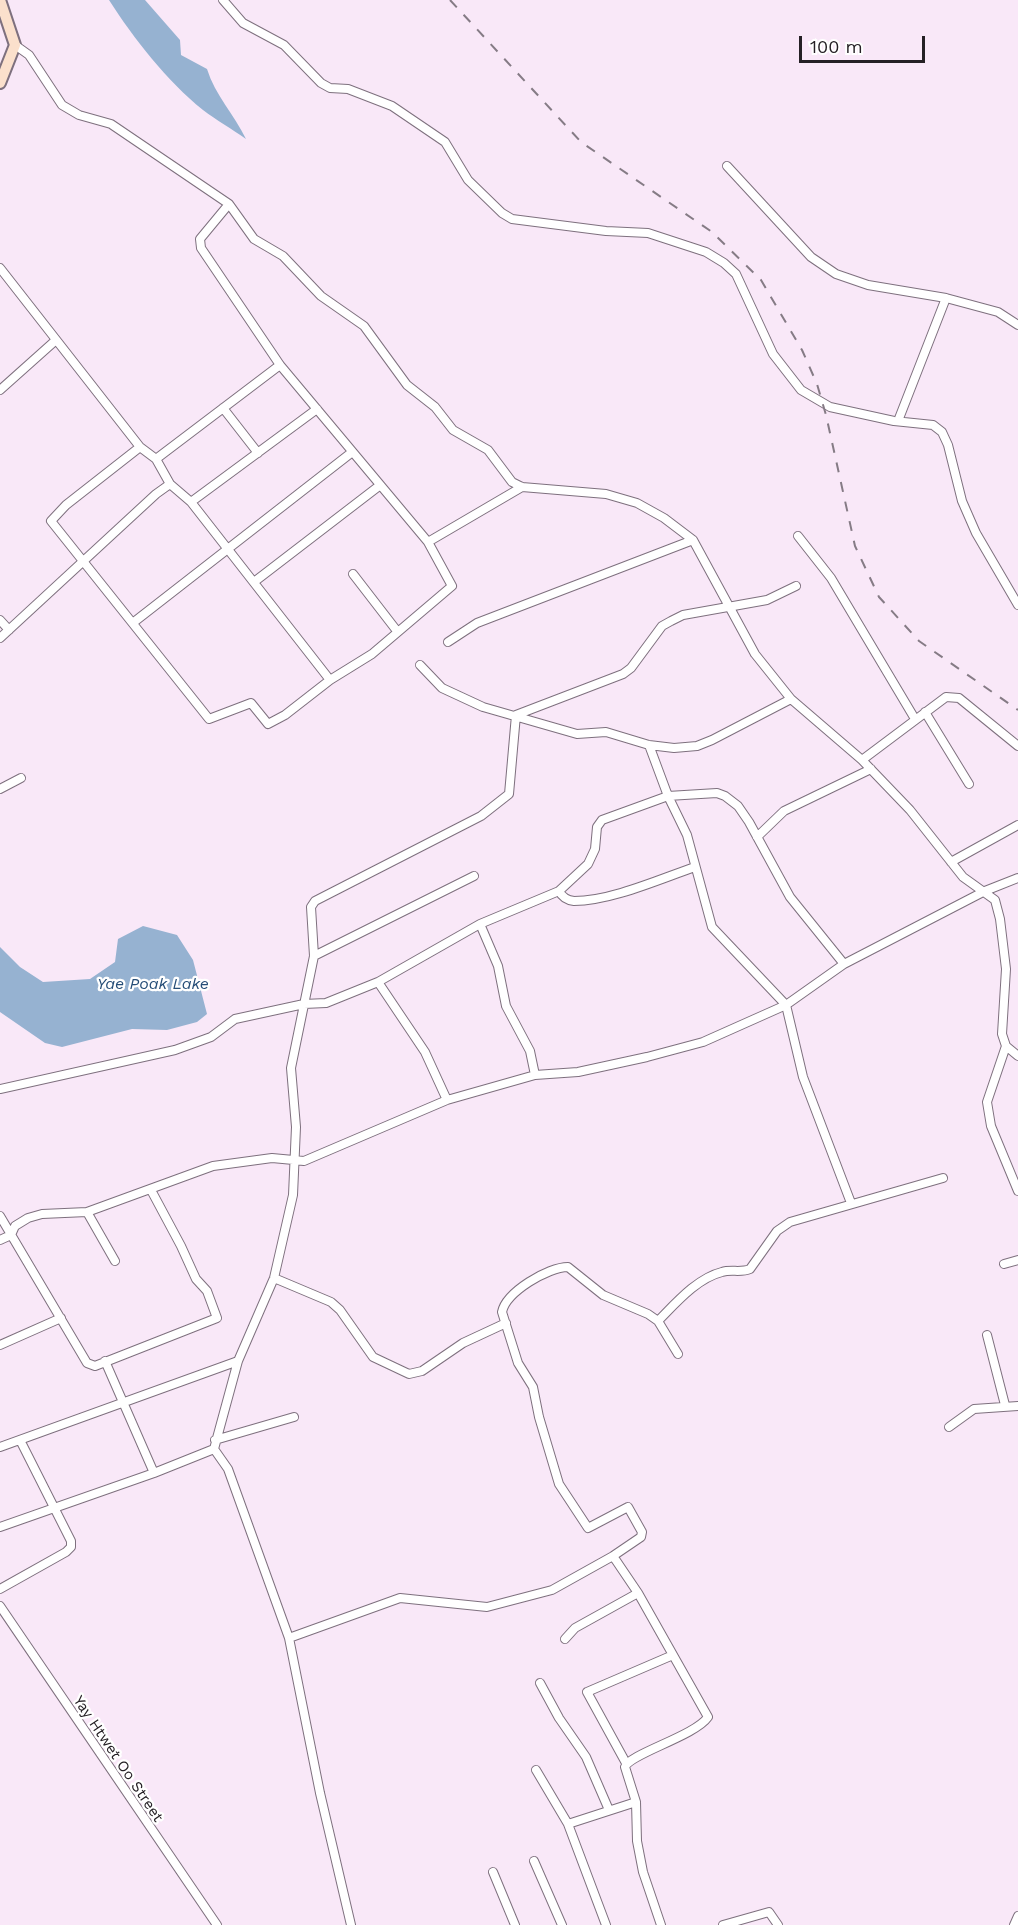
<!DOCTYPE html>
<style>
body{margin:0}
#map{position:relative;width:1018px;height:1925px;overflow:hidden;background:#f9e8f8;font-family:"Work Sans",sans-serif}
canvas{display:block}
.scale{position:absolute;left:799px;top:36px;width:126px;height:27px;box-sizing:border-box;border:3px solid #252025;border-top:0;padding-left:8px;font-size:18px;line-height:21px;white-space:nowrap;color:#252025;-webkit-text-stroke:4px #fff;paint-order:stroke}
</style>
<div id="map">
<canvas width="1018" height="1925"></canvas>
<div class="scale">100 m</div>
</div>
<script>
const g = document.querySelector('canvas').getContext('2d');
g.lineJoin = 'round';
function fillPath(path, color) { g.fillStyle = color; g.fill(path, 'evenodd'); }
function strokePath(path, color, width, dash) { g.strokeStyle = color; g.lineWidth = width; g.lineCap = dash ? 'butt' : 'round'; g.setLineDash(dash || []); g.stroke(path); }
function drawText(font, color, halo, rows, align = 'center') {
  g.font = font + ' "Work Sans",sans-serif'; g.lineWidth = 4.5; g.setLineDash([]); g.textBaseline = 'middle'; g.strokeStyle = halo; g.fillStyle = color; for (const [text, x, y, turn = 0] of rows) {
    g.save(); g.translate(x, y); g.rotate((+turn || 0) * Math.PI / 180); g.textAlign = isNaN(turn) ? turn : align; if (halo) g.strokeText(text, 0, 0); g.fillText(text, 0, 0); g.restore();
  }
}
fillPath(new Path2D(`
 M109,0H145L180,40L181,55L207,69C215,95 234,114 246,139C232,129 216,120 203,110C167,81 134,39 109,0Z
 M143,926L177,935L193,960L207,1014L197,1022L167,1030L132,1029L62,1047L45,1043L0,1012V947L20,967L43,982L90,979L115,962L118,939Z`), '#96b2d1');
const street = new Path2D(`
 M223,0L243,23L284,45L321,83L330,88L348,89L392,106L445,142L468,180L502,213L512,219L606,231L648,233L706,252L724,263L736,274L773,354L801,390L830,407L894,421L933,425L942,432L948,445L962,501L976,533L1018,605
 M15,45L29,55L62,105L79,115L111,124L229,204L254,239L283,256L321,296L364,326L407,385L435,407L453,430L488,450L512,482L522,487L606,494L637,503L664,518L693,540L755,654L791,699L862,760L910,810L963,877L995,900L1000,919L1006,969L1002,1034L1006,1046L1018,1056
 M727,166L811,257L836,274L868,285L946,298
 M0,268L140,447L156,459L170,484L191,502L330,680
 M0,390L56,340
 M223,408L258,453
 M898,421L946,298L998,312L1018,325
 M140,447L66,505L51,521L209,719L251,703L268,724L285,715L330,680L372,654L452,586L428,542L280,365L201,248L200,239L229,204
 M156,459L280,365
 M191,502L317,409
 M798,536L831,578L915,719
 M428,542L522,487
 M353,574L397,631
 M254,582L379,486
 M0,620L9,630
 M134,622L351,453
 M0,638L156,494L170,484
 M448,642L477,623L693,540
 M420,665L442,688L483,707L577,734L606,732L649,745L674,748L697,746L712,740L791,699
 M925,712L969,784
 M649,745L668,796L687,835L712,927L786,1005L803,1077L851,1203
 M862,760L946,697L959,698L1018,746
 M0,789L21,778
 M757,837L784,811L871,769
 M951,862L1018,825
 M559,891C562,897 566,900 574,901C611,901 660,879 695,867
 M480,924L498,966L506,1006L530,1051L535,1075
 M314,956L474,876
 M378,982L425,1052L447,1100
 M1006,1046L987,1102L991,1126L1018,1191
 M0,1089L175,1050L211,1037L235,1019L304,1004L326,1003L378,982L480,924L559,891L588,864L595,849L597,827L602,820L668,796L717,793L725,796L738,806L749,822L790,897L844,964
 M87,1212L115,1261
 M0,1216L87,1363L95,1366L217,1318L207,1291L196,1279L181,1246L151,1190
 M0,1240L11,1235L15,1226L28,1218L42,1214L87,1212L213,1166L272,1158L304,1161L447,1100L535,1075L578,1072L647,1057L703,1042L786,1005L844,964L985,891L1018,878
 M1004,1264L1018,1260
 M274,1278L331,1302L340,1310L373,1357L409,1374L422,1371L463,1343L506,1323
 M658,1321C675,1304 697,1278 722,1272C731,1269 741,1273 750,1269L777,1231L790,1222L943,1178
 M987,1335L1005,1405
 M0,1345L61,1318
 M105,1361L154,1473
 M949,1427L974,1409L1018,1406
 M215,1440L294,1417
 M0,1447L238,1361
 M0,1527L154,1473L214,1449
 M613,1556L638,1593L708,1717C695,1736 629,1754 625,1767L636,1802L637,1841L643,1872L661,1925
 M0,1589L66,1552L71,1547V1541L20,1440
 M0,1606L217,1925
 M289,1638L400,1598L487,1607L552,1590L613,1556L641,1537L642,1532L628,1507L588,1528L559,1484L539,1417L533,1387L518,1363L502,1312C506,1292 548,1267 568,1267L603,1295L648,1314L658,1321L678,1354
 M565,1639L575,1628L638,1593
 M540,1683L559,1718L586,1757L609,1810
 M626,1763L587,1692L673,1655
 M536,1770L568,1824L606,1925
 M568,1824L636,1802
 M534,1861L562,1925
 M493,1872L515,1925
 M351,1925L320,1793L289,1638L228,1469L214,1449L238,1361L274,1278L293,1195L296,1127L291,1068L314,956L311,907L315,901L481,816L509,794L516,715L623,674L631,668L662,626L671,621L683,615L767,600L796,586
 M723,1925L769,1912L778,1925
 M1014,1925L1018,1916`);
const secondary = new Path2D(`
 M0,83L15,45L0,0`);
strokePath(street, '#7e707e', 10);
strokePath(secondary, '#7e707e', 14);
strokePath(street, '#fff', 8);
strokePath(secondary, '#fbe0cc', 10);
strokePath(new Path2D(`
 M450,0L581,142L712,232L761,280L802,350L817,384L826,415L855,546L879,597L919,641L1018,710`), '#857b85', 2, [10, 10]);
drawText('15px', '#252025', '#fff', [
 ["Yay Htwet Oo Street",118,1759,56]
]);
drawText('italic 16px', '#254d77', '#fff', [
 ["Yae Poak Lake",153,984]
]);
</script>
